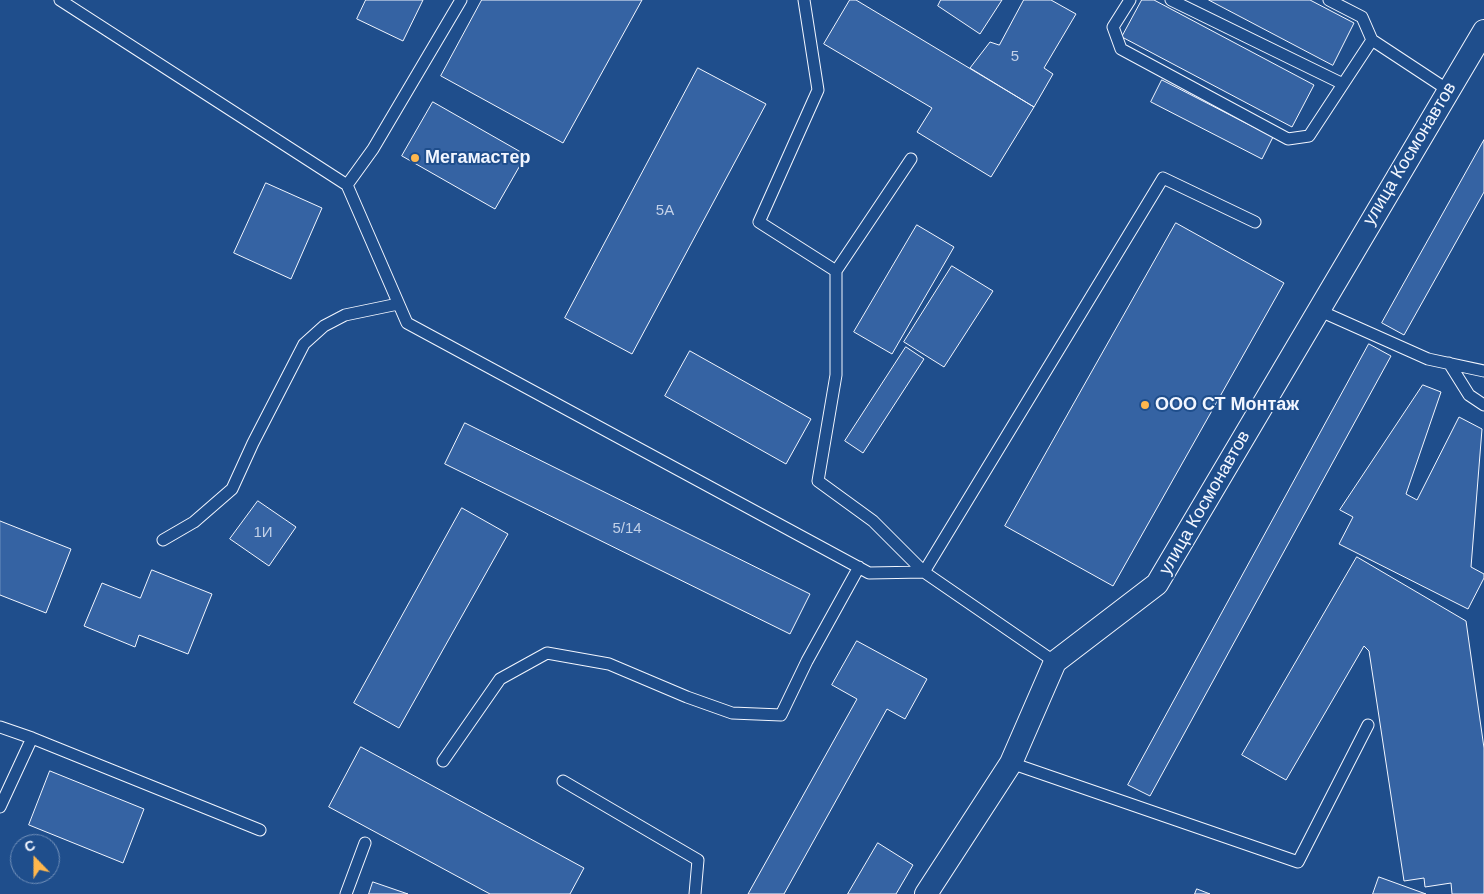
<!DOCTYPE html>
<meta charset="utf-8">
<style>
body{margin:0}
#map{position:relative;width:1484px;height:894px;overflow:hidden;background:#1f4e8c;font-family:Arial,sans-serif}
canvas{display:block}
.north{position:absolute;left:10px;top:834px;width:50px;height:50px;box-sizing:border-box;background:#1f4e8c;border:1px solid #7391ba;border-radius:50%;rotate:338deg;font-size:14px;font-weight:700;line-height:20px;text-align:center;color:#f2f6ff}
.north::after{content:'';display:block;margin:auto;width:18px;height:22px;background:#ffb74d;clip-path:polygon(50% 0,100% 100%,50% 72%,0 100%)}
</style>
<div id="map">
<canvas width="1484" height="894"></canvas>
<div class="north">С</div>
</div>
<script>
const g = document.querySelector('canvas').getContext('2d');
g.lineJoin = 'round';
function fillPath(path, color) { g.fillStyle = color; g.fill(path, 'evenodd'); }
function strokePath(path, color, width, dash) { g.strokeStyle = color; g.lineWidth = width; g.lineCap = dash ? 'butt' : 'round'; g.setLineDash(dash || []); g.stroke(path); }
function drawText(font, color, halo, rows, align = 'center') {
  g.font = font + ' Arial,sans-serif'; g.lineWidth = 4; g.setLineDash([]); g.textBaseline = 'middle'; g.strokeStyle = halo; g.fillStyle = color; for (const [text, x, y, turn = 0] of rows) {
    g.save(); g.translate(x, y); g.rotate((+turn || 0) * Math.PI / 180); g.textAlign = isNaN(turn) ? turn : align; if (halo) g.strokeText(text, 0, 0); g.fillText(text, 0, 0); g.restore();
  }
}
const building = new Path2D(`
 M366,0H423L403,41L357,19Z
 M482,0H642L563,143L441,76Z
 M850,0H856L1034,107L991,177L917,132L932,108L824,44Z
 M941,0H1002L980,34L938,6Z
 M1024,0H1051L1076,14L1044,68L1053,74L1034,107L970,68L990,42L999,45Z
 M1142,0H1154L1314,85L1292,127L1122,37Z
 M1209,0H1310L1354,23L1333,65Z
 M698,68L766,104L632,354L565,318Z
 M1162,80L1273,137L1262,159L1151,102Z
 M433,102L526,155L495,209L402,156Z
 M1484,140V192L1404,335L1382,323Z
 M266,183L322,208L291,279L234,253Z
 M1176,223L1284,283L1113,586L1005,526Z
 M917,225L954,247L892,354L854,332Z
 M952,266L993,291L944,367L904,342Z
 M1369,344L1391,356L1150,796L1128,785Z
 M906,347L924,359L863,453L845,441Z
 M690,351L811,419L786,464L665,396Z
 M1423,385L1441,392L1406,494L1417,500L1459,417L1482,429L1471,567L1484,574V578L1468,609L1339,544L1353,517L1340,510Z
 M465,423L810,594L790,634L445,464Z
 M258,501L296,527L269,566L230,539Z
 M462,508L508,534L399,728L354,703Z
 M0,521L71,549L46,613L0,595Z
 M1357,557L1466,621L1484,748V894H1452L1451,883L1425,887L1424,878L1404,881L1369,651L1364,646L1286,780L1242,755Z
 M152,570L212,594L188,654L139,635L135,647L84,626L102,583L140,598Z
 M857,641L927,679L905,719L887,709L784,894H748L857,699L832,685Z
 M361,747L584,868L570,894H490L329,807Z
 M50,771L144,809L123,863L29,825Z
 M878,843L913,865L896,894H848Z
 M1379,877L1426,894H1373Z
 M373,882L408,894H369Z
 M1197,889L1210,894H1195Z`);
fillPath(building, '#3563a3');
strokePath(building, '#f2f6ff', 1);
const service = new Path2D(`
 M60,0L347,185L407,323L869,573L924,572L1055,662
 M804,0L818,90L759,222L836,271
 M1130,0L1113,27L1121,49L1288,139L1309,136L1372,40
 M1171,0L1343,84
 M1329,0L1362,17L1372,40L1448,90
 M911,159L836,271V375L818,481L873,521L924,572L1163,178L1255,222
 M347,185L373,149L461,0
 M1318,310L1428,359L1484,371
 M1449,363L1469,395L1484,405
 M163,540L194,522L232,489L253,443L304,344L324,326L345,315L398,304
 M0,727L32,738
 M443,761L500,679L547,653L609,664L687,697L732,713L781,715L807,661L859,567
 M1011,763L1298,862L1368,725
 M563,781L698,860L695,894
 M0,807L32,738L260,830
 M346,894L365,843`);
const minor = new Path2D(`
 M926,894L1011,763L1055,662L1157,584L1484,31`);
strokePath(service, '#f2f6ff', 13);
strokePath(minor, '#f2f6ff', 24);
strokePath(service, '#1f4e8c', 11);
strokePath(minor, '#1f4e8c', 22);
for (const [x, y, r, color] of [
 [415,158,5,"#ffb74d"],
 [1145,405,5,"#ffb74d"]
]) { const dot = new Path2D(); dot.arc(x, y, r, 0, 2 * Math.PI); g.fillStyle = color; g.fill(dot); strokePath(dot, '#1f4e8c', 2); }
drawText('15px', '#c3d1e8', null, [
 ["5",1015,57],
 ["5А",665,211],
 ["5/14",627,529],
 ["1И",263,533]
]);
drawText('18px', '#f2f6ff', '#1f4e8c', [
 ["улица Космонавтов",1410,154,-59],
 ["улица Космонавтов",1205,503,-60]
]);
drawText('bold 18px', '#f2f6ff', '#1f4e8c', [
 ["Мегамастер",425,158],
 ["ООО СТ Монтаж",1155,405]
], 'left');
</script>
